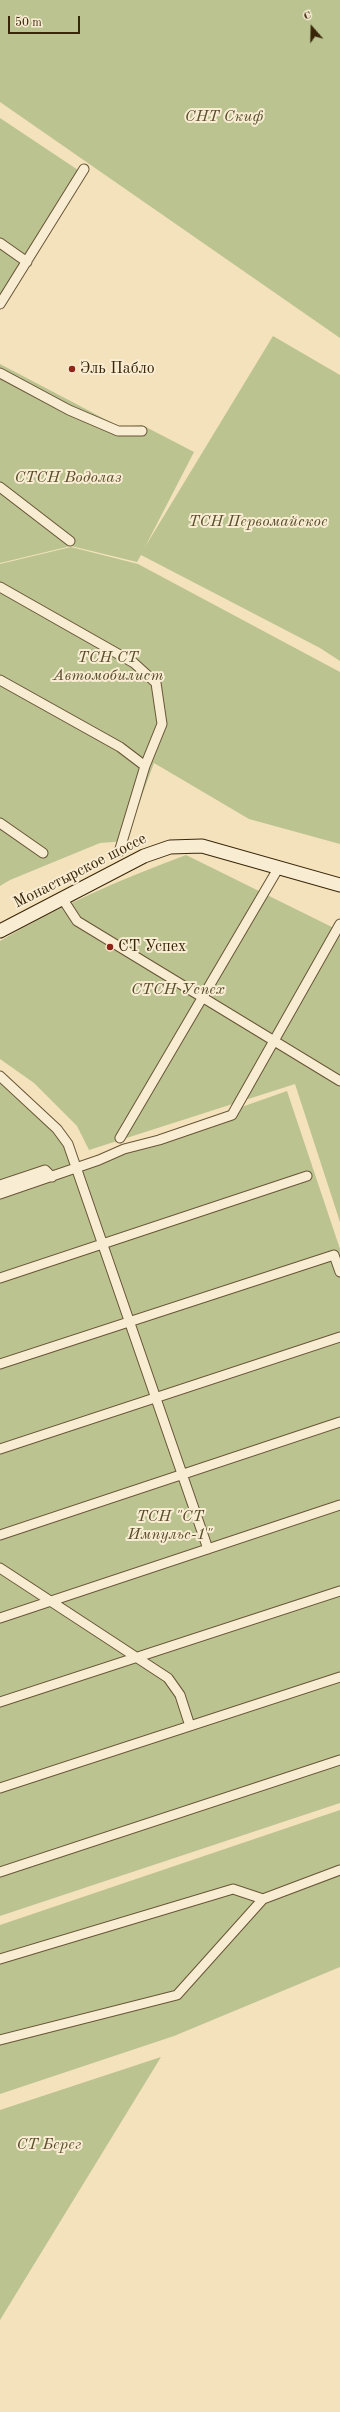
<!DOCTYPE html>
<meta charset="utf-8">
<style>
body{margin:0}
#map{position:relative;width:340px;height:2412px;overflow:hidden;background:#f4e2bc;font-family:"Old Standard TT",serif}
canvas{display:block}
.north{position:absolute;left:292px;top:8px;width:40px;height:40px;-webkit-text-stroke:3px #f8ecd3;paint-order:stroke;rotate:340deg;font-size:11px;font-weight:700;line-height:16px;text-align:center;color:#392608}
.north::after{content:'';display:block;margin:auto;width:14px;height:18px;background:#392608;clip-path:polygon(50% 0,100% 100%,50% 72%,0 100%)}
.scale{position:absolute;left:8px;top:16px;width:72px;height:18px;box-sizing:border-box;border:2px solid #392608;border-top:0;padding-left:5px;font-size:12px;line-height:14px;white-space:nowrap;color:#392608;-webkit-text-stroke:3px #f8ecd3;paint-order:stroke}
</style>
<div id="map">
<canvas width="340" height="2412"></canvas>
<div class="north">С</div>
<div class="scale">50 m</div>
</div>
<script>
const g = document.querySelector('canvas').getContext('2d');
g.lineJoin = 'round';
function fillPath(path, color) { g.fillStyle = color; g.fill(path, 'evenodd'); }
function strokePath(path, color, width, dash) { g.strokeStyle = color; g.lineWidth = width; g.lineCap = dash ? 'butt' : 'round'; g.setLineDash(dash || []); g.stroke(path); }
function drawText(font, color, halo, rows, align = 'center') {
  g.font = font + ' "Old Standard TT",serif'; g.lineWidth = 4; g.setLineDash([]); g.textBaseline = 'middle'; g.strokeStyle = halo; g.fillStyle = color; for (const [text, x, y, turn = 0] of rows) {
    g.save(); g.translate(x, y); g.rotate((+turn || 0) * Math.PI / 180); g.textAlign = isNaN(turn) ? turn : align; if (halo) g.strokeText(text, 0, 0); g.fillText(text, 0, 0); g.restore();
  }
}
fillPath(new Path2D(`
 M0,0H340V338L0,102Z
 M0,118L78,170L0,296Z
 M273,336L340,375V661L320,648L141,555L137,562L71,546L0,563V364L120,427L142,425L194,452L145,547Z
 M71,547L138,564L340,672V844L249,819L154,763L125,841L100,843L10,880L0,886V564Z
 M186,855L340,931V1222L295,1084L89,1150L77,1126L34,1083L0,1059V941C59,906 121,879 186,855Z
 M0,1077L66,1139L75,1165L0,1190Z
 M287,1091L340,1249V1803L0,1916V1192Z
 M340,1810V1967L174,2036L0,2094V1925Z
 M161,2057L0,2320V2110Z`), '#bbc391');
const minor = new Path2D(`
 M0,243L27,262
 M0,304L84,169
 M0,373L69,410L118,431H142
 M0,487L70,541
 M0,587L134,663L156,683L162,724L145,766L119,852
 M0,680L120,747L145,766
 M0,823L43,853
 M62,898L77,921L340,1081
 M0,1076L57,1129L68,1144L208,1549
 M120,1138L279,867
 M0,1185L45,1170L52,1177
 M0,1194L99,1160L124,1149L159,1140L232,1115L340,924
 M0,1278L307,1176
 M0,1364L334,1255L340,1272
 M0,1449L340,1337
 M0,1535L340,1422
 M0,1568L168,1678L180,1695L190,1726
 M0,1618L340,1505
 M0,1702L340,1591
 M0,1788L340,1677
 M0,1872L340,1760
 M0,1959L233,1889L263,1899
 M0,2040L177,1995L263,1899L340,1870`);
const secondary = new Path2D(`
 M0,931L144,856L170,847L202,846L340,885`);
strokePath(minor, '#685535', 11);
strokePath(secondary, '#392608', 15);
strokePath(minor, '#f8ecd3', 9);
strokePath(secondary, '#f8ecd3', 13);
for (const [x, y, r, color] of [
 [72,369,4,"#8f2418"],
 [110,947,4,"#8f2418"]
]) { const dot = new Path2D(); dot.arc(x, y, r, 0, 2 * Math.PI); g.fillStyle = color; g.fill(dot); strokePath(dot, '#f8ecd3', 1.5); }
drawText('italic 16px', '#5a4d2a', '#f8ecd3', [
 ["СНТ Скиф",224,117],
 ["СТСН Водолаз",68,478],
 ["ТСН Первомайское",258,522],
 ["ТСН СТ",108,658],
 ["Автомобилист",108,676],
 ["СТСН Успех",178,990],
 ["ТСН \"СТ",170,1517],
 ["Импульс-1\"",170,1535],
 ["СТ Берег",49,2145]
]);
drawText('16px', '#392608', '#f8ecd3', [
 ["Эль Пабло",80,369],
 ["СТ Успех",118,947]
], 'left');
drawText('16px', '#392608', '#f8ecd3', [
 ["Монастырское шоссе",80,871,-27]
]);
</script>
